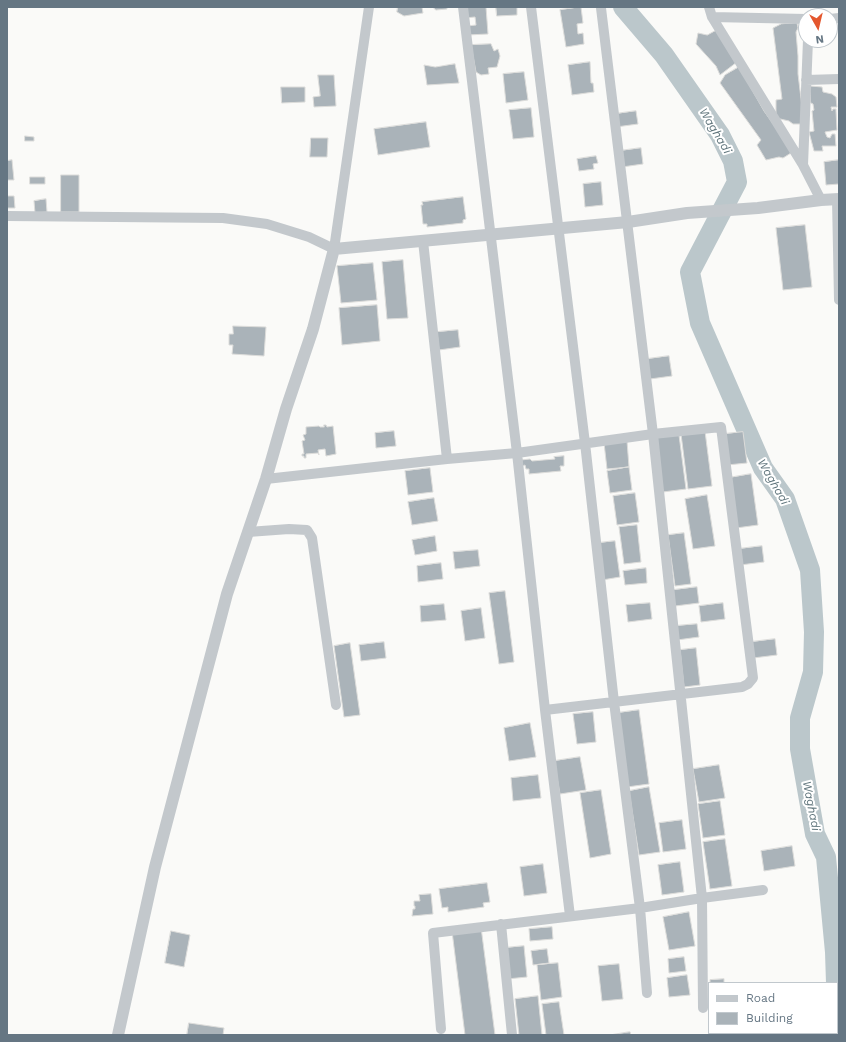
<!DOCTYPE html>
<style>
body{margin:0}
#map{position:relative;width:846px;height:1042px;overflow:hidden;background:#fafaf8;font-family:"Work Sans",sans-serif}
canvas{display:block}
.frame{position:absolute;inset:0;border:8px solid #657683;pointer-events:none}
.legend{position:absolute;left:708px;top:982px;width:130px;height:52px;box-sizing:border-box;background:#fff;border:1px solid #c1c8cd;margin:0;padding:5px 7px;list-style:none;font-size:12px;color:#657683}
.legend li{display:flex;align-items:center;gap:8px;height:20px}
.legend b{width:20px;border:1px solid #c1c8cd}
.north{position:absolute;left:798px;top:8px;width:40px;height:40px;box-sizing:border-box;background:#fff;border:1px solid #c1c8cd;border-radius:50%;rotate:172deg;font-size:11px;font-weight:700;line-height:16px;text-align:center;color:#657683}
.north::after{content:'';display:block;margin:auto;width:14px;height:18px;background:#e4572e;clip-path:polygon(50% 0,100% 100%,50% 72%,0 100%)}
</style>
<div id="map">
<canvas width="846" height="1042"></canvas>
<div class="frame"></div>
<ul class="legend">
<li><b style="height:5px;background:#c3c8cc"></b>Road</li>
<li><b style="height:11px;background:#aab3b9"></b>Building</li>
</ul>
<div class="north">N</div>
</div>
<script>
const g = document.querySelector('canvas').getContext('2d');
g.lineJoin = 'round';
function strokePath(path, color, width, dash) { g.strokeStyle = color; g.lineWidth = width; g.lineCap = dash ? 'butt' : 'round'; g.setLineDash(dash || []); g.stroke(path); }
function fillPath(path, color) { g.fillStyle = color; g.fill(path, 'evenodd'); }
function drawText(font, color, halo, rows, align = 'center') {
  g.font = font + ' "Work Sans",sans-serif'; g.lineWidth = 4; g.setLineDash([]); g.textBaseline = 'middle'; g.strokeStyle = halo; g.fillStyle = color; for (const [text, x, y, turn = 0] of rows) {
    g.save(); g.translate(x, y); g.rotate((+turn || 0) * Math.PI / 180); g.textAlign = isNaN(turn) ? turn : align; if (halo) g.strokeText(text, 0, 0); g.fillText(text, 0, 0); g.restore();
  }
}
strokePath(new Path2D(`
 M623,7L664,55L720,135L733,161L737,182L690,272L700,323L763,468L785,499L810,570L814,632L813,672L800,718V749L815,834L826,857L835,952L836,983
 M837,1013L838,1035`), '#bbc7cb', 20);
const building = new Path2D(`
 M398,7H422L423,13L404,16L397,12Z
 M433,7H447V9L436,10Z
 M464,7H486L488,34L467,35V26L476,25L475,17L464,18Z
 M496,7H517V15L497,16Z
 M581,7L583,23L577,24L578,34L583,33L584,44L566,47L560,10Z
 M797,23L798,28L796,32L798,56V74L803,115L802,124H793L789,121L776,118V100L782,99L773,28L781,24Z
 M717,30L737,62L720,75L716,66L696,44L698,33L707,35Z
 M491,44L494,51L498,49L500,56L497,67L488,68L489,74L481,75L476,72L471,45Z
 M590,62L591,83H593L594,92L572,95L568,65Z
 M455,64L459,83L427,85L424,65L435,67Z
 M739,67L764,111L788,145L791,153L783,158L779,157L766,160L757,145L761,140L720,83L725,75Z
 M524,72L528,100L506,103L503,74Z
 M318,75H334L336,106L314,107L313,97L320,96Z
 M810,86L822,87L823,92L832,94L836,97L837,107H831L832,111L833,109H836V111L837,130L825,132L827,137L830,138L832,134H835L836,146H822L823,151H814L809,132L814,131L812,111L814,110L813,104L811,103Z
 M281,87H305V102L282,103Z
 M531,108L534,137L513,139L509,110Z
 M636,111L638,124L616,127L615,114Z
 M426,122L430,147L378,155L374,129Z
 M25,136L34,137V141H25Z
 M311,138H328L327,157H310Z
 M641,148L643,164L622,167L619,151Z
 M596,156L598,163L593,164L594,169L579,171L577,159Z
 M12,160L14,180H7V161Z
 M839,160V184L826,185L824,162Z
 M61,175H79V212H61Z
 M30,177H45V184H30Z
 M601,182L603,205L585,207L583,184Z
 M7,196H14L15,208H7Z
 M463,197L466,219L463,220V223L427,227V224H423L421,205H423L422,202Z
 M46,199L47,212L35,213L34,201Z
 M805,225L812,287L783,290L776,228Z
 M403,260L408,318L387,319L382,262Z
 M373,263L377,300L341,303L337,266Z
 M377,305L380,341L342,345L339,308Z
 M233,326L266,327L264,356L232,354L233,345H229V334H233Z
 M458,330L460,347L439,350L437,332Z
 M669,356L672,376L650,379L647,359Z
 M324,425H326L327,427L333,426L336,454L326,456L325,449L318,450L319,455L318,453L306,454V458H304V456H302V454H304L302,441L305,440L303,435L306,434V427L319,426L320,427H324Z
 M394,431L396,446L376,448L375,433Z
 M705,431L712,486L688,489L681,434Z
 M743,432L747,463L727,465L724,434Z
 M679,435L686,489L663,492L655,438Z
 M627,441L629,467L607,469L604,443Z
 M564,456V466H560L561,471L529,474V469H526L525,465L522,466L521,460L530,459L532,461L555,459L554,457Z
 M629,467L632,490L610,493L607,471Z
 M430,468L433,492L408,495L405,471Z
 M751,474L758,525L736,528L728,478Z
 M635,493L639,522L617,525L613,496Z
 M707,495L715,546L693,549L685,499Z
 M434,498L438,521L412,525L408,502Z
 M637,525L641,562L624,564L619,527Z
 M684,533L691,584L675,586L668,535Z
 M435,536L437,551L415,555L412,540Z
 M615,541L620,577L602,580L598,543Z
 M762,546L764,562L740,565L738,549Z
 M478,550L480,566L455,569L453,552Z
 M441,563L443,579L418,582L417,566Z
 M646,568L647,583L625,585L623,571Z
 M697,587L699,603L675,606L673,590Z
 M505,591L514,662L499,664L489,593Z
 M650,603L652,619L628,622L626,605Z
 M723,603L725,619L701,622L699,606Z
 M444,604L446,620L421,622L420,606Z
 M481,608L485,638L465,641L461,611Z
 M697,624L699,637L677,640L675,626Z
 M775,639L777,655L753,658L751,642Z
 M384,642L386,658L361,661L359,645Z
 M350,643L360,715L344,717L334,646Z
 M696,648L700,685L684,687L680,650Z
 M639,710L649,784L627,787L617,713Z
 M593,712L596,742L577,744L573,714Z
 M530,723L536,757L509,761L504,728Z
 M580,757L586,790L560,794L554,761Z
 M719,765L725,798L699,802L693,769Z
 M538,775L541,798L513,801L511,778Z
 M649,787L660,852L639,855L629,791Z
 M601,790L611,854L590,858L580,793Z
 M720,801L725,835L703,838L698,804Z
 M682,820L686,849L663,852L659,823Z
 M725,839L732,886L710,889L703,842Z
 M792,846L795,866L764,871L761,851Z
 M680,862L684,892L662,895L658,865Z
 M543,864L547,893L524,896L520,867Z
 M487,883L490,902L483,903L484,907L448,912V907L442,908L439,889Z
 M431,894L433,914L412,916L413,909H415V906H414V901H420L419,895Z
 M689,912L695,946L669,950L663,917Z
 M481,927L495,1035H465L452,931Z
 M552,927L553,939L530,941L529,929Z
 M171,931L190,935L184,967L165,963Z
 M524,946L527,977L507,979L504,948Z
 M547,949L549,963L533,965L531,951Z
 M684,957L686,971L669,973L668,959Z
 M558,963L562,997L541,1000L537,965Z
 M619,964L623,999L602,1001L598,966Z
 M687,975L690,995L669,997L667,978Z
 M724,979V983H710V980Z
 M538,996L542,1035H519L515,999Z
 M559,1002L564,1035H546L542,1004Z
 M189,1023L224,1028L223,1035H187Z
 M630,1032L631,1035H610Z
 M792,1033H815V1035H793Z`);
fillPath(building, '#aab3b9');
strokePath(building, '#dcdcda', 1);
strokePath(new Path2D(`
 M463,7L517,453L653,434L601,8
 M531,7L585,443L614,702L640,908L647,993
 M709,7L712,17L803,165L821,200
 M712,17L806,19
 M830,19L839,18
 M806,80L839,79
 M803,165L808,40
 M837,199L839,300
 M7,216L223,218L267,224L309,237L334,249L369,7
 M423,241L447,459L517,453L545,710
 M266,479L447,459
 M248,532L289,529L307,530L312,538L336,705
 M501,924L512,1035
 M703,1008L702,898L763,890
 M441,1029L433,933L640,908L702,898L653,434L721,427L753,678L748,684L742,687L545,710L570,916`), '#c3c8cc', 10);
strokePath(new Path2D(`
 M118,1035L155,867L227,594L266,479L286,409L313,329L334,249L628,222L687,213L758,208L821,200L839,199`), '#c3c8cc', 12);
drawText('italic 12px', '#60757c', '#fff', [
 ["Waghadi",715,131,59],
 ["Waghadi",773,482,60],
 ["Waghadi",811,806,79]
]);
</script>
